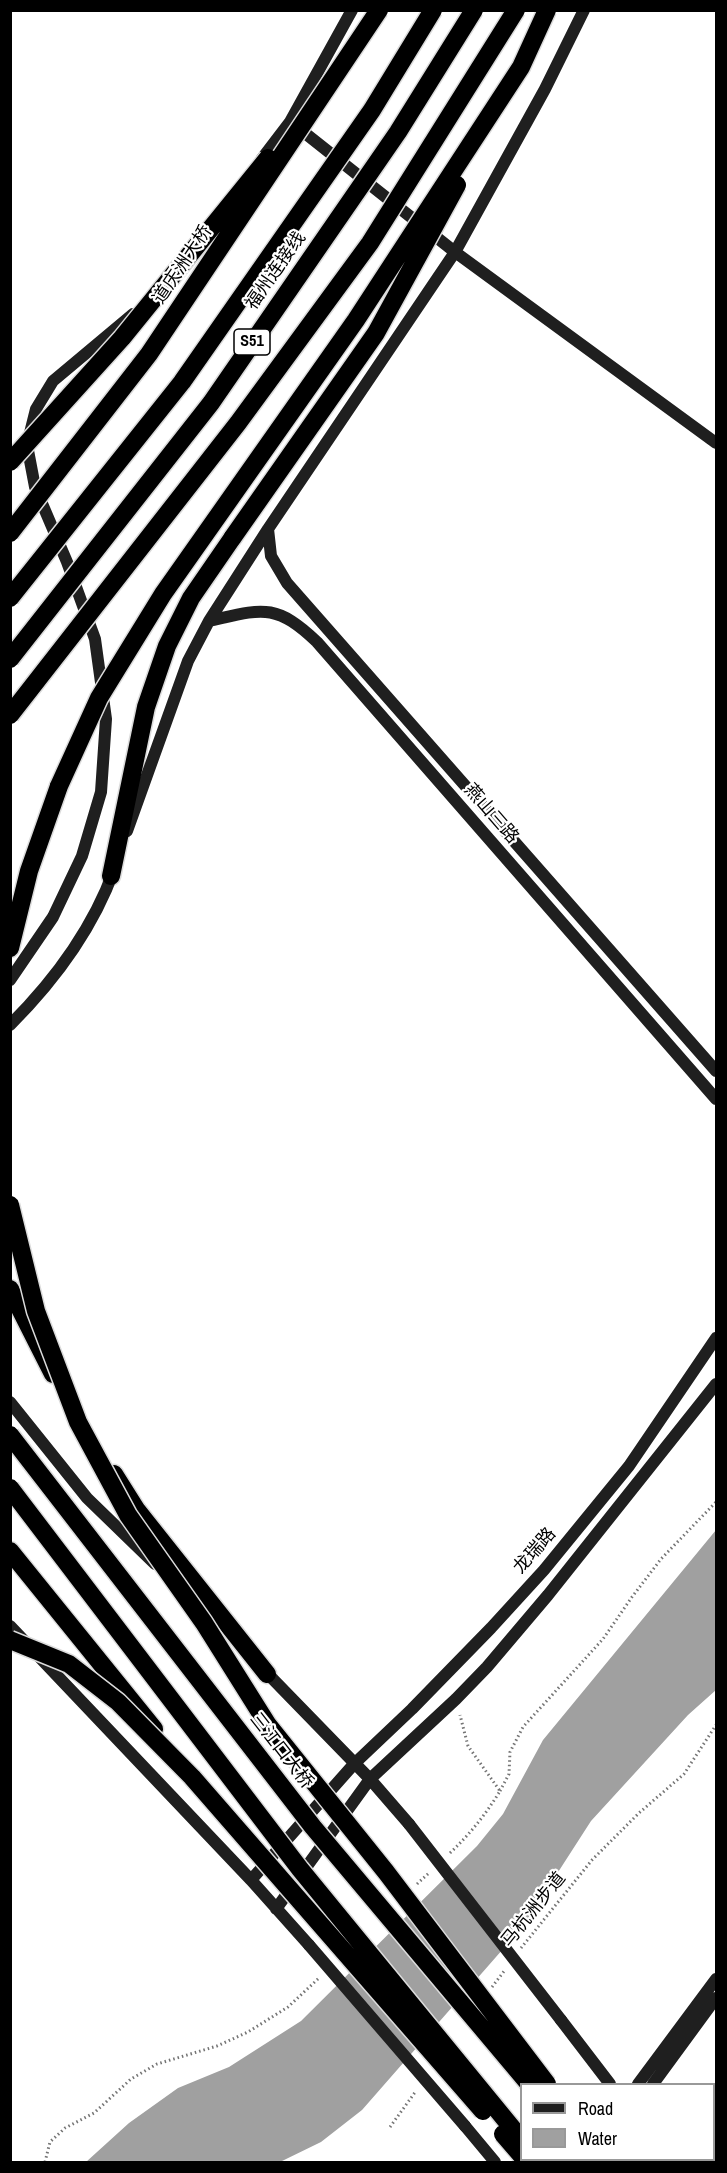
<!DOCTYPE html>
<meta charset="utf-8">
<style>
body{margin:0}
#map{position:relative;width:727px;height:2173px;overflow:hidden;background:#fff;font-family:"Archivo Narrow",sans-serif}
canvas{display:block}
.frame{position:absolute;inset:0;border:12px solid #000;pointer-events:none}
.legend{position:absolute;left:520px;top:2083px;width:195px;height:78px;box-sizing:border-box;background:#fff;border:2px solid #999;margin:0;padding:8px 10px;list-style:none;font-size:18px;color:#000}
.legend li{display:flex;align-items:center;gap:12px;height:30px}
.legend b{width:30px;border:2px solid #999}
</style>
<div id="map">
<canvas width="727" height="2173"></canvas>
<div class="frame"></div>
<ul class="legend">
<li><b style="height:8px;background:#1f1f1f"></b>Road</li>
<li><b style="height:16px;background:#a0a0a0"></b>Water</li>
</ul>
</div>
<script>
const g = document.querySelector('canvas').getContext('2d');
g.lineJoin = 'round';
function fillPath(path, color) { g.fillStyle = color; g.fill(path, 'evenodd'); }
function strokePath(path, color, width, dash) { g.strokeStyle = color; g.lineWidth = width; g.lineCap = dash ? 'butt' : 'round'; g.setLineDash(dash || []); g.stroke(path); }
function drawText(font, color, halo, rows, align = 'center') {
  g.font = font + ' "Archivo Narrow","Noto Sans SC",sans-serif'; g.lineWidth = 4.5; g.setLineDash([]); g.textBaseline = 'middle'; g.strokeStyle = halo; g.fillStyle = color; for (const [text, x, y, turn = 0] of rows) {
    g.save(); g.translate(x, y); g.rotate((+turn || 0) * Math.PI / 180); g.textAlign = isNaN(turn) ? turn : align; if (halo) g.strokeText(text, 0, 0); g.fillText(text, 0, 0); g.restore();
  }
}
fillPath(new Path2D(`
 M716,1530V1690L688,1715L591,1821L524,1925L362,2110L321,2142L280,2162H86L129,2123L178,2088L229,2067L301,2021L477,1846L503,1814L543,1740Z`), '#a0a0a0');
const highway = new Path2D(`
 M111,876L146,707L167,646L191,598L233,537
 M10,948L29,871L59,786
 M10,1289L53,1374
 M114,1474L136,1509L267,1674
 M10,1551L154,1729
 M537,2160L540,2162
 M592,2160L594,2162`);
strokePath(highway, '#dbdbdb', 21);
strokePath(new Path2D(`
 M500,1791L509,1774L510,1752L523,1727L603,1639L632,1597L661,1559L716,1502
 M450,1853C470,1834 486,1814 500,1791L468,1746L460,1715
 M417,1884L430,1872
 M521,1948L592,1860L639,1813L684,1774L716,1725
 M492,1987L505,1970
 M390,2127L416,2091
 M45,2162L50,2142L65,2128L94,2113L131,2079L157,2064L217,2046L248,2032L288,2007L319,1978`), '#747474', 3, [1.5, 3]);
strokePath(new Path2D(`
 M296,126L455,252L716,443
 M261,160L290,122L352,10
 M268,529L271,556L287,583L716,1071
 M209,621C262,609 275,602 317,642L716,1099
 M127,831L188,661L209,621L268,529L455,252L545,89L584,10
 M10,980L53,917L82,856L101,792L106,719L95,639L67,562L35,487L27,445L36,409L53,381L133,314
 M10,1025C54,981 93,928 114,870
 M10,1402L87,1498L155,1564
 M10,1626L251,1880L309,1945
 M264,1670L370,1779L409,1824
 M251,1880L354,1764L412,1709L491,1628L544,1570L629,1466L716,1338
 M276,1909L370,1779L456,1699L487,1667L548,1595L716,1384
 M561,2020L610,2084
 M638,2084L716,1979
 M653,2084L716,1998
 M465,2126L495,2162
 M669,2160L671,2162`), '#1f1f1f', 12);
strokePath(highway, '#000', 18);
const highwayBridge = new Path2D(`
 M10,462L122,338L268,158
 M10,533L149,354L379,10
 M233,537L376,333L457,185
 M10,598L182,382L372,110L433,10
 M10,659L211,403L398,132L474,10
 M10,715L238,423L370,243L516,10
 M59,786L99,698L163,594L356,320L521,67L547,10
 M10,1205L36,1311L78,1422L128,1515L204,1623L268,1725L386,1872L547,2084
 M10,1435L313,1827L529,2084
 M10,1488L300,1869L522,2140
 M10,1640L69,1664L118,1702L192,1777L483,2111
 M503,2134L522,2156`);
strokePath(highwayBridge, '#dbdbdb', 21, []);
strokePath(new Path2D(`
 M409,1824L561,2020
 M309,1945L465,2126`), '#1f1f1f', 12);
strokePath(highwayBridge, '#000', 18);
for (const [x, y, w] of [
 [252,342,36]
]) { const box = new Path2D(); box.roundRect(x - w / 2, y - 13, w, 26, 4.5); g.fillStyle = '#fff'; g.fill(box); strokePath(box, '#000', 1.5); }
drawText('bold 16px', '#000', null, [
 ["S51",252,342]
]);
drawText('18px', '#000', '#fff', [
 ["道庆洲大桥",183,265,-56],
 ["福州连接线",276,271,-55],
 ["燕山三路",491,814,49],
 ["龙瑞路",535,1551,-49],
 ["三江口大桥",281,1751,52],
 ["马杭洲步道",534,1910,-51]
]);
</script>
